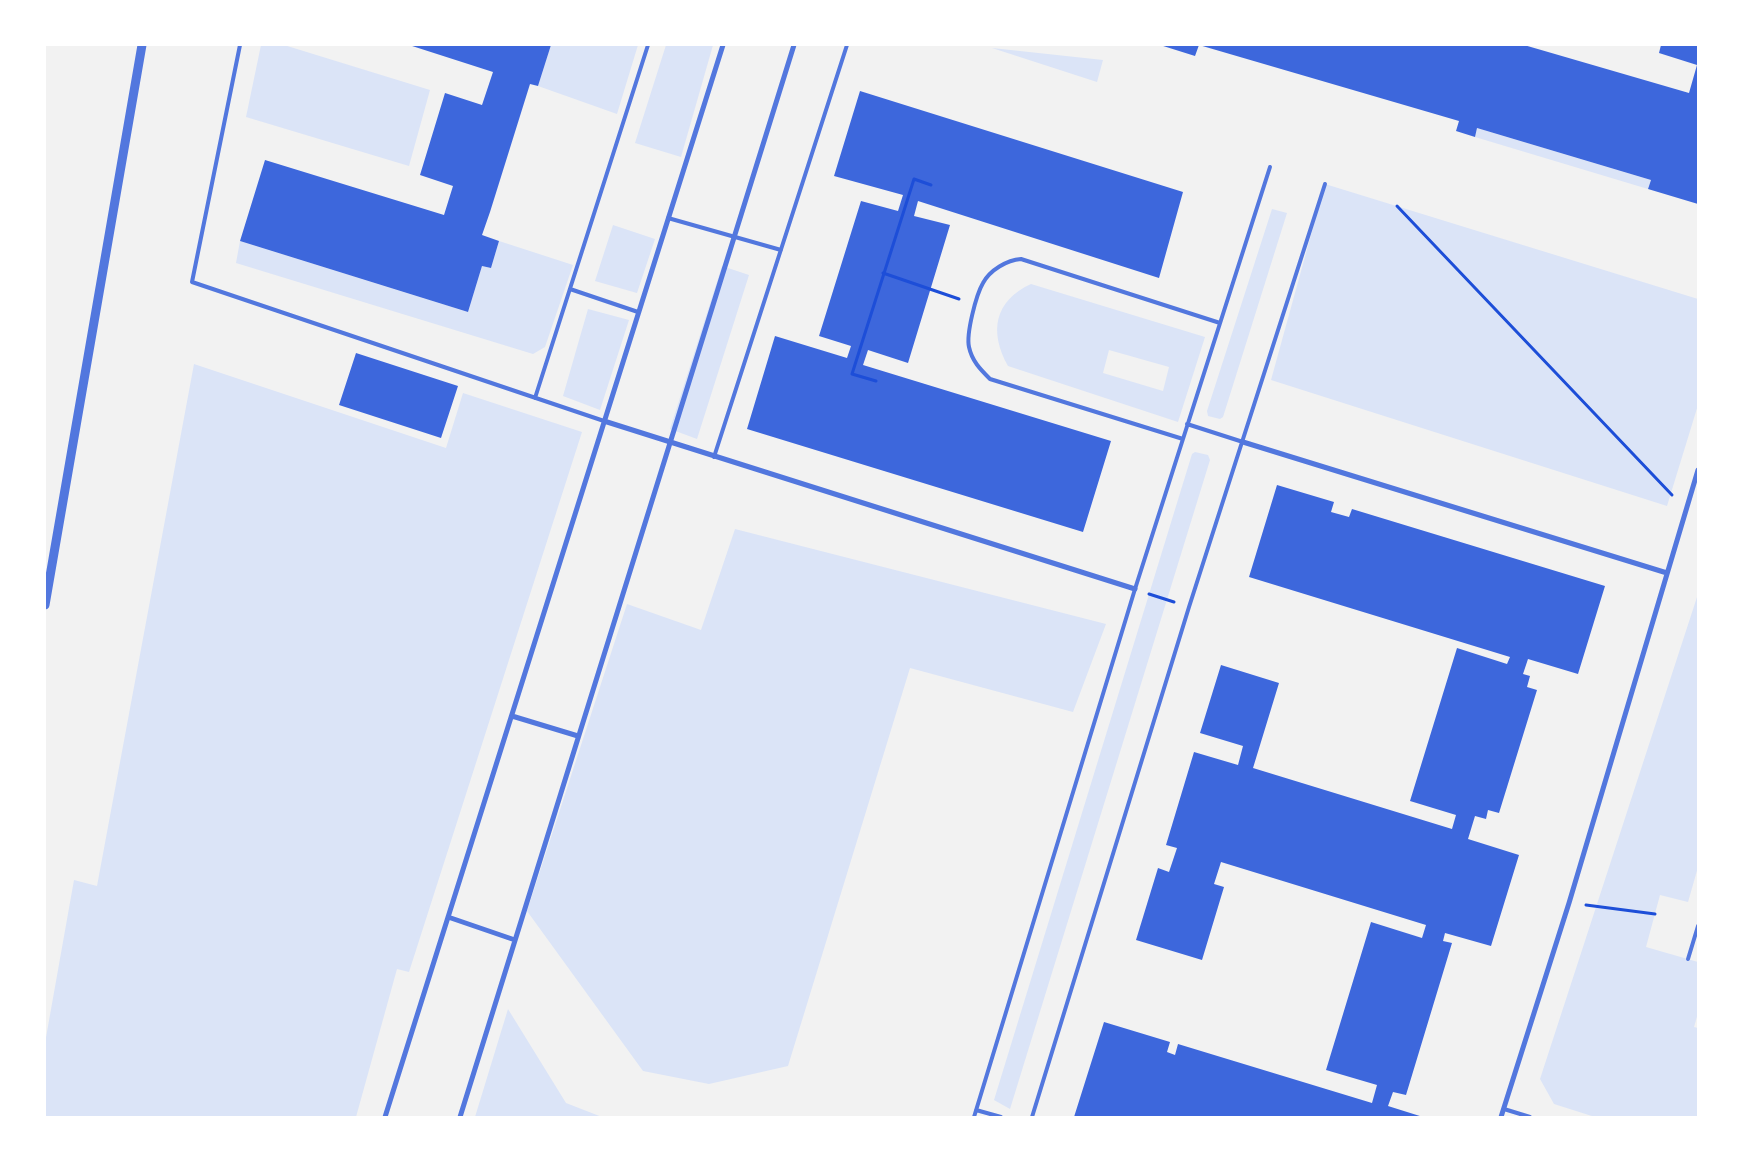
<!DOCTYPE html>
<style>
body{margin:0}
#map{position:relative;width:1743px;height:1162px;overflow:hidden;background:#f2f2f2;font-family:"DM Sans",sans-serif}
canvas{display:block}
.frame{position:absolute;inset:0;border:46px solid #fff;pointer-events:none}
</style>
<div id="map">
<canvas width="1743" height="1162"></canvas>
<div class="frame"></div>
</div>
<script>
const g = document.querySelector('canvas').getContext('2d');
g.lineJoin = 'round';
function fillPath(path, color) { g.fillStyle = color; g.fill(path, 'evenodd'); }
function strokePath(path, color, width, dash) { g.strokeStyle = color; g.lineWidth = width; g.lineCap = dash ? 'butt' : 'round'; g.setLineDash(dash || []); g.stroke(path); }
fillPath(new Path2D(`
 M261,45H284L430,90L409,166L246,117Z
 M551,45H638L617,114L538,86Z
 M666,45H713L681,157L635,143Z
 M992,48L1103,60L1097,82Z
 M1477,128L1651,180L1648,189L1475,137Z
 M1325,184L1698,299V405L1667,506L1271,380Z
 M1272,209L1287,213L1223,417L1220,419L1208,416L1207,411Z
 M613,225L655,239L637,293L595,281Z
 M240,241L468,312L482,266L491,268L499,241L573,265L545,347L533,354L236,263Z
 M722,266L749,275L697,439L670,429Z
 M1031,284L1205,337L1178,422L1008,366C989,332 994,301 1031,284ZM1109,350L1169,367L1163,391L1103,373Z
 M588,309L629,320L600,410L563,396Z
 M194,364L446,448L463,393L582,432L409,972L397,969L356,1117H45V1043L74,880L97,886Z
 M1195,452L1208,455L1210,460L1010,1109L994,1100L1192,454Z
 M735,529L1106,624L1073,712L910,668L788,1066L709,1084L643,1071L527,911L627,604L701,630Z
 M1698,594V867L1688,902L1660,895L1646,947L1698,962V1013L1694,1027L1698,1028V1117H1595L1554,1104L1540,1079Z
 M508,1009L566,1103L602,1117H475Z`), '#dbe4f7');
fillPath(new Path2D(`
 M409,45H551L538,86L530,84L490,212L482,235L499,241L491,268L482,266L468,312L240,241L265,160L444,215L453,186L420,175L445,93L482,105L493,72Z
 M1160,45H1199L1195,56Z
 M1199,45H1524L1689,93L1697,65L1659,53L1661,45H1698V204L1648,189L1651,180L1477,128L1475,137L1456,131L1459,121Z
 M860,91L1183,192L1159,278L918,201L914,216L950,225L908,363L868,350L863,365L1111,441L1083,532L747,429L775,336L847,358L851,346L819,336L861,201L898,211L903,195L834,176Z
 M356,353L458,386L441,438L339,405Z
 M1277,485L1334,502L1331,512L1349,517L1352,509L1605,586L1578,674L1528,659L1523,674L1530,676L1527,687L1537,690L1499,813L1488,810L1486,819L1475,816L1468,839L1519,855L1491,946L1445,933L1443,941L1452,943L1406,1095L1393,1092L1388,1106L1423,1117H1074L1104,1022L1170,1042L1167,1052L1175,1055L1178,1044L1372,1103L1377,1085L1326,1070L1371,922L1422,938L1426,925L1221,862L1214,884L1224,887L1202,960L1136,940L1158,868L1169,872L1177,848L1166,845L1194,752L1238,765L1243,746L1200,733L1221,665L1279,683L1253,768L1452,829L1456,815L1410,801L1457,648L1507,664L1510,657L1249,577Z`), '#3d67dc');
strokePath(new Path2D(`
 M1397,206L1672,495
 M883,273L959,299
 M876,381L852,374L914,179L931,185
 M1149,594L1174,602
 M1586,905L1655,914`), '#1d4ed8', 3);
strokePath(new Path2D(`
 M240,45L192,282L604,421
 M668,218L781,250
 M570,289L638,312
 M535,398L648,45
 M1187,424L1243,442
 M1183,439L990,379C980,369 972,361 969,347C966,334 976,295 983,283C990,270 1007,260 1021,259L1220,323
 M714,457L847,45
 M1688,959L1698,926
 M1504,1109L1530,1117
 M976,1110L1001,1117
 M974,1117L1135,589L1270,167
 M1032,1117L1189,607L1325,184`), '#5277de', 4);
strokePath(new Path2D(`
 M604,421L1135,589
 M1243,442L1667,573
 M512,716L578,736
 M448,917L515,940
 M385,1117L723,45
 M460,1117L794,45
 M1501,1117L1569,903L1698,470`), '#5277de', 5);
strokePath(new Path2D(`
 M45,605L142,45`), '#5277de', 9);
</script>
